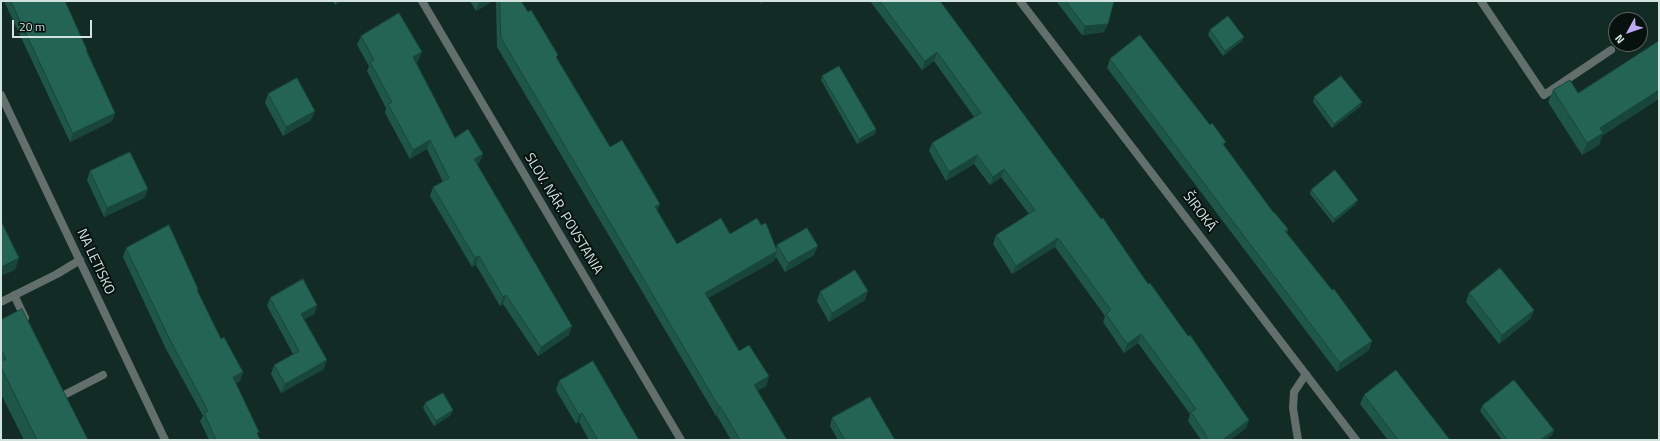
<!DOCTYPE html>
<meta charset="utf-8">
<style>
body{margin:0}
#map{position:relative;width:1660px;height:441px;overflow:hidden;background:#122c25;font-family:"Titillium Web",sans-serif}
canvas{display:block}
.frame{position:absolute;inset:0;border:2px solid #d2e2dd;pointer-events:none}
.north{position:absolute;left:1608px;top:12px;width:40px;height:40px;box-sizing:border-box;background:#07120f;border:1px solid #586561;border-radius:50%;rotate:230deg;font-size:11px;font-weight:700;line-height:16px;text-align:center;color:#d2e2dd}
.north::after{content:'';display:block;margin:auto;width:14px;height:18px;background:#bda9f5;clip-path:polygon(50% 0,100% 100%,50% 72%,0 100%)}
.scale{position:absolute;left:12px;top:20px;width:80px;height:18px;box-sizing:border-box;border:2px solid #d2e2dd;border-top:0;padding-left:5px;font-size:12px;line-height:14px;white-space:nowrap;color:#d2e2dd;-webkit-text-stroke:3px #07120f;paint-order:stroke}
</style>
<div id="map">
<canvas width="1660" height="441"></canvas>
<div class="frame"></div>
<div class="north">N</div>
<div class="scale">20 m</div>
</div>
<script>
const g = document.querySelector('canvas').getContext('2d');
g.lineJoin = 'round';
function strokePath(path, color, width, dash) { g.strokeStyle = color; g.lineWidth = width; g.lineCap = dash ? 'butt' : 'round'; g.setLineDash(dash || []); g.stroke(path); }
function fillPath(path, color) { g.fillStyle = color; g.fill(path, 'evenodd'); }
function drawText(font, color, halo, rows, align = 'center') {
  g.font = font + ' "Titillium Web",sans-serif'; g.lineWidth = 4; g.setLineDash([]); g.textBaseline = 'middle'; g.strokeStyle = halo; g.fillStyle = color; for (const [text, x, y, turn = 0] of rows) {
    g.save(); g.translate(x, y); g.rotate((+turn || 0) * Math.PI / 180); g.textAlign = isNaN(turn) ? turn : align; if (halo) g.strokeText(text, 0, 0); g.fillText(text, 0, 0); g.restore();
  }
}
strokePath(new Path2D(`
 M1481,1L1544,95L1611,50
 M14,295L25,318
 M1,302L57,274L80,260
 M64,395L103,375`), '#636f6b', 8);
strokePath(new Path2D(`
 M422,1L681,440
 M1020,1L1356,440
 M1298,440L1293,408L1294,392L1306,374`), '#636f6b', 8);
strokePath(new Path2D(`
 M1,95L165,440`), '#636f6b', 8);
fillPath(new Path2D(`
 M4,1H65L87,50V51L115,113L112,121L70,142Z
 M333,1H341L335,5Z
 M470,1H493L476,11Z
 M496,1H521L557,58L610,147L657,211L677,244L730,234L761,225L776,249L777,245L814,255L785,272L776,257L774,261L708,298L739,351L769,376L766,386L757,391L787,440H731L717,416H716L497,47Z
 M870,1H940L1148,284L1249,420L1246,428L1230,440H1201L1188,421L1190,414L1138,343L1124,353L1103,322L1105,316L1055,247L1012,274L993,244L996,235L1029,214L1001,177L990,185L974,164L946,181L929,151L932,143L974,117L934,61L922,70Z
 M1056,1H1114L1104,32L1082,35Z
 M1210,30L1242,41L1223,56L1208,35Z
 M361,36L418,61L416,62L455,138L483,154L479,163L477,164L569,335L538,356L503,304L500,306L476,265L472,267L430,196L433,187L443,182L427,149L410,159L385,113L386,108L367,71L369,66L357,45Z
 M1110,59L1210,125L1224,146L1273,212L1288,229L1287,233L1372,341L1369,350L1337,372L1107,68Z
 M822,76L876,129L875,134L857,144L821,80Z
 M1553,90L1602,136L1599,145L1582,155L1548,102Z
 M268,94L311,120L283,136L265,103Z
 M1314,97L1362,102L1360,107L1332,128L1313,102Z
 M90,171L148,189L144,198L104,217L87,180Z
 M1311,190L1356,204L1333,223L1310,194Z
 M126,248L198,289L197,291L221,339L243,372L240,381L236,383L260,440H209L200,421L203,416L166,349L123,257Z
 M820,292L865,300L829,322L817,301Z
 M1469,293L1534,310L1530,319L1499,344L1466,302Z
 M270,298L317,305L314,314L304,319L324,369L281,393L271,374L274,365L293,354L267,306Z
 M1,320L88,440H24L1,394Z
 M559,381L639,440H589L579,422L576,424L556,390Z
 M1364,395L1450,440H1388L1360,404Z
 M425,403L451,415L434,426L423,408Z
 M1482,406L1554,430L1552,435L1545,440H1502L1480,411Z
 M832,418L895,440H838L830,426Z`), '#1e5648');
fillPath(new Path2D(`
 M337,1H341L335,5Z
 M479,1H493L476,11Z
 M761,1H765L760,4Z
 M1108,24L1104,32L1082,35L1085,26Z
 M1244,37L1242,41L1223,56L1225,51Z
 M422,52L418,61L409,66L413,57Z
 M937,52L934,61L922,70L925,61Z
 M1659,90V99L1602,136L1599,145L1582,155L1587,143L1600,128Z
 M1362,102L1360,107L1332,128L1334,124Z
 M315,111L311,120L283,136L286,127Z
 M115,113L112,121L70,142L73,133Z
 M876,129L875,134L857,144L859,139Z
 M430,140L427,149L410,159L413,150Z
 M483,154L479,163L471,168L474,159Z
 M977,155L974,164L946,181L949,172Z
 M1004,169L1001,177L990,185L993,177Z
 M148,189L144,198L104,217L107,208Z
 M1358,200L1356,204L1333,223L1334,219Z
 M660,204L657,213L655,207Z
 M1058,238L1055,247L1012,274L1016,266Z
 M818,246L814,255L785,272L788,263Z
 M777,251L774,261L701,302L705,293Z
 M479,256L476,265L472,267L475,258Z
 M19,258L15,270L1,276V267Z
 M868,291L865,300L829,322L832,313Z
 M506,295L503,304L500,306L503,297Z
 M317,305L314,314L298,323L301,314Z
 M1534,310L1530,319L1499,344L1502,335Z
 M572,326L569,335L538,356L541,347Z
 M1141,334L1138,343L1124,353L1127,344Z
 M1372,341L1369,350L1337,372L1340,363Z
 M327,360L324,369L281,393L285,384Z
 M243,372L240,381L230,386L233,377Z
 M769,376L766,386L751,395L754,385Z
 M720,406L717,416H716L719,407Z
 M453,410L451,415L434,426L436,421Z
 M582,413L579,422L576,424L579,415Z
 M1249,420L1246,428L1230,440H1222Z
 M1554,430L1552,435L1545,440H1540Z`), '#18463b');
const building = new Path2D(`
 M11,1H65L87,50H86L115,113L73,133Z
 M500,1H521L528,12L531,10L558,55L556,57L610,147L622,140L660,204L655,207L677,244L721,218L730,234L757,218L761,225L766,223L777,251L705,293L739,351L749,345L769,376L754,385L787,440H740L720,406L719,407L501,38Z
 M880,1H940L1101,219L1103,218L1148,284L1150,283L1188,336L1190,335L1249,420L1222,440H1209L1191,412L1196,409L1141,334L1127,344L1106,314L1111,310L1058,238L1016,266L996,235L1035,210L1004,169L993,177L977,155L949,172L932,143L981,113L937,52L925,61Z
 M1066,1H1114L1108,24L1085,26Z
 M399,13L422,52L413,57L455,138L468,129L483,154L474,159L572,326L541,347L506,295L503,297L479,256L475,258L433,187L449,178L430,140L413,150L388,104L392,102L370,62L374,60L361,36Z
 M1228,16L1244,37L1225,51L1210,30Z
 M1140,35L1210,125L1212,123L1226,142L1223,144L1273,212H1274L1288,229L1285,231L1332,290L1334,289L1372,341L1340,363L1110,59Z
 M1659,41V90L1600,128L1603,133L1587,143L1553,90L1570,80L1578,93Z
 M839,66L876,129L859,139L822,76Z
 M1341,76L1362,102L1334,124L1314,97Z
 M297,78L315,111L286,127L268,94Z
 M130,152L148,189L107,208L90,171Z
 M1335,170L1358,200L1334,219L1311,190Z
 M1,221L19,258L1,267Z
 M169,225L198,289L197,290L221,339L224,337L243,372L233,377L259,432L257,433L260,440H216L204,413L208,411L170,340L126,248Z
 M807,228L818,246L788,263L777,245Z
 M1500,268L1534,310L1502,335L1469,293Z
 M855,270L868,291L832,313L820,292Z
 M303,279L317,305L301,314L327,360L285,384L274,365L299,351L270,298Z
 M22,309L88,440H37L1,367V361L6,359L1,350V320Z
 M593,361L639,440H598L582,413L579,415L559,381Z
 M1396,370L1450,440H1398L1364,395Z
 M1514,380L1554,430L1540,440H1507L1482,406Z
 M443,393L453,410L436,421L425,403Z
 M870,397L895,440H845L832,418Z`);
fillPath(building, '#236454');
strokePath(building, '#18463b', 1);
drawText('14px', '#d2e2dd', '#07120f', [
 ["ŠIROKÁ",1199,212,53],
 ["SLOV. NÁR. POVSTANIA",563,214,59],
 ["NA LETISKO",95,262,65]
]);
</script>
